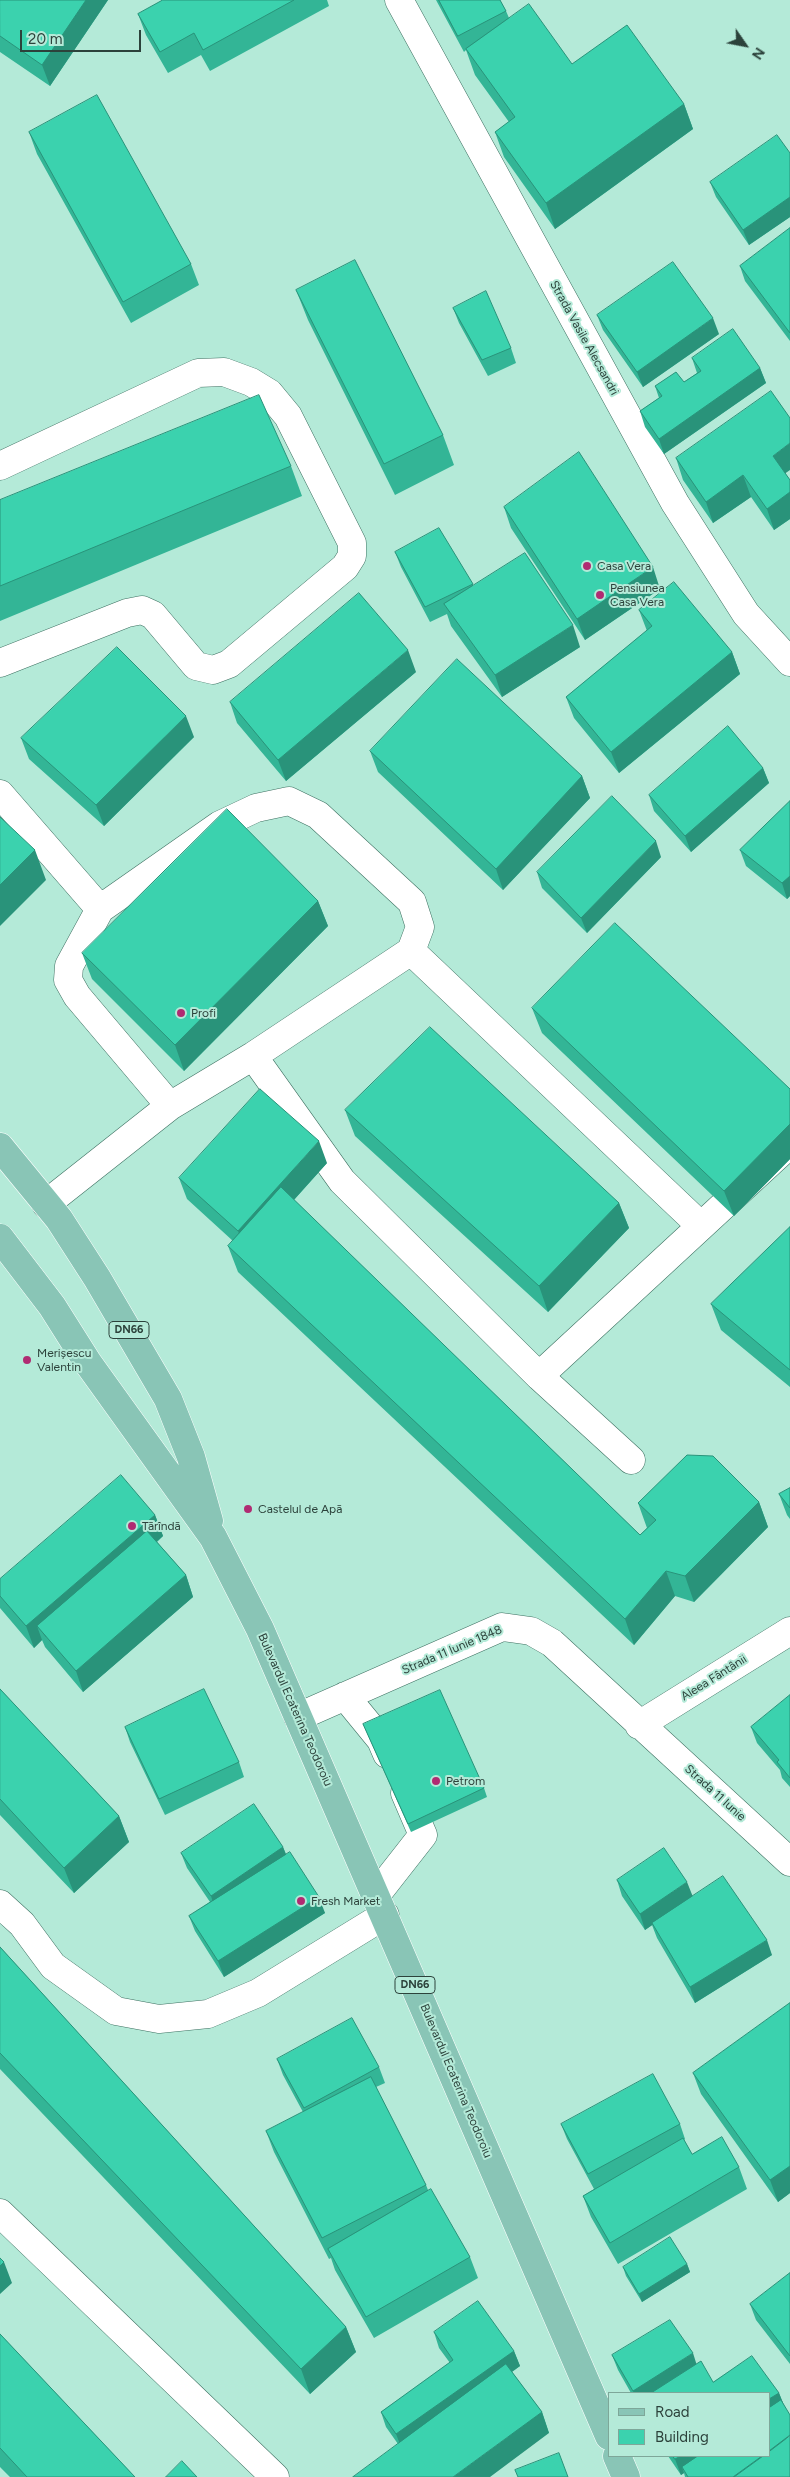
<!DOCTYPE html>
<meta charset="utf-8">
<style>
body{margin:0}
#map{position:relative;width:790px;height:2477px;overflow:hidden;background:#b4ead8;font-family:Figtree,sans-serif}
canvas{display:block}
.legend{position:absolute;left:608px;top:2392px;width:162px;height:65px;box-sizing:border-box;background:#b4ead8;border:1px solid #7ea799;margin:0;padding:6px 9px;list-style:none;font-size:15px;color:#2c423b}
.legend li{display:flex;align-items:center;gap:10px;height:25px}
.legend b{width:25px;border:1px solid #7ea799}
.north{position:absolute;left:720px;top:20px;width:50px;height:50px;-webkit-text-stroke:4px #b4ead8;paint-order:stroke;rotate:123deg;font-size:14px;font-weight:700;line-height:20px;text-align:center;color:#2c423b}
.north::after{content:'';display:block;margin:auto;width:18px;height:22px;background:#2c423b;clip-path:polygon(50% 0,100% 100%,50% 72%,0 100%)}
.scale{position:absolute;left:20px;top:30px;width:121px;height:22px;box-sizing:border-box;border:2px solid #2c423b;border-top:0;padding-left:6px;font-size:15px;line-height:18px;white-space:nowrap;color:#2c423b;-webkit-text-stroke:4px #b4ead8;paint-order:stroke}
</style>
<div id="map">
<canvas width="790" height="2477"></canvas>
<ul class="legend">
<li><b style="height:6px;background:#89c5b6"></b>Road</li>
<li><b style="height:14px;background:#3bd2ae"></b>Building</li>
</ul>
<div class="north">N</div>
<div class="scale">20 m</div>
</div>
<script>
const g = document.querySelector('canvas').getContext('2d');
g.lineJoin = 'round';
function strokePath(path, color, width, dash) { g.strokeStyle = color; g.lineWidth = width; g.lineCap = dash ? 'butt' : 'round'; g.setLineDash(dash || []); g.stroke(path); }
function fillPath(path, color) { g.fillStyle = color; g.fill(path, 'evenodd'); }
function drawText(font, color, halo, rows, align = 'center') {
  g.font = font + ' Figtree,sans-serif'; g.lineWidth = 4; g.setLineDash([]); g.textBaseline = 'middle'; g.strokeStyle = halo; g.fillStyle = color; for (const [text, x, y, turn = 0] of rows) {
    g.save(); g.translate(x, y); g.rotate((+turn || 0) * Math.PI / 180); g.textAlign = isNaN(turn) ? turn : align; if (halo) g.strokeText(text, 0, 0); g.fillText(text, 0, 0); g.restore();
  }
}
const minor = new Path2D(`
 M399,0L675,503L746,614L790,662
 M0,466L198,373L224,372L251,382L269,393L288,416L352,543V556L345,567L229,664L213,670L196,666L153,615L142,610L127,613L0,663
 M0,794L100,909
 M411,951L701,1226
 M253,1056L342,1181L539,1376L631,1460
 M46,1204L170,1106L253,1056L411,951L420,927L412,902L318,815L289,801L256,808L220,825L100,909L69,966L68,980L77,996L170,1106
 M539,1376L790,1144
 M345,1696L381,1740L387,1754
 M298,1717L502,1627L531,1631L552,1643L790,1862
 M639,1725L790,1631
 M376,1895L423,1835L405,1793
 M0,1904L22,1924L53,1966L116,2011L159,2019L208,2014L258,1993L385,1915
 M0,2213L275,2477`);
const major = new Path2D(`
 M0,1147L59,1219L97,1278L168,1399L191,1457L209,1521
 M0,1238L52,1306L88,1363L213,1537L260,1629L609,2436
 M617,2456L626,2477`);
strokePath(minor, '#3d7061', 29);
strokePath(major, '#fff', 29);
strokePath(minor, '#fff', 28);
strokePath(major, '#89c5b6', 28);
fillPath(new Path2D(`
 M0,0H108L50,86L0,52Z
 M163,0H327L329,6L210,71L201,55L168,73L146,35L138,14Z
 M436,0H500L506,11L509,18L572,64L684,104L693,129L555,229L504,157L495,132L509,122L475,75L466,50L464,52Z
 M29,132L191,264L199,285L131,323L37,154Z
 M790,153V217L749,245L716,197L710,182Z
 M790,228V341L745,281L740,266Z
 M296,290L443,435L454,465L395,495L308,320Z
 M453,308L511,348L516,363L488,376L459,323Z
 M597,315L719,334L643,387L603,330Z
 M692,358L760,368L766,383L664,454L645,427L640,411L659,398L655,386L684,382L697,373Z
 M676,458L785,473L790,480V519L774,530L751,497L713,523L683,480Z
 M291,466L302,496L0,621V500Z
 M504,507L660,589L585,640L511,528Z
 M395,552L473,584V586L580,647L502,697L451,626L447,614L430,622L401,567Z
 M639,610L732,652L740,674L619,773L574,718L566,697L647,631Z
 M416,672L286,781L237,723L230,702Z
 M194,737L104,826L29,759L21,738Z
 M370,751L582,776L590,798L503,890L378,772Z
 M763,768L769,783L691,852L654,811L649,795Z
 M790,801V896L787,899L746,866L740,850Z
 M661,857L587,933L542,888L537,872Z
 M318,901L328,926L184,1071L92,979L82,953Z
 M532,1008L790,1089V1159L734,1216L542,1033Z
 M345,1110L619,1203L629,1228L548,1312L355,1136Z
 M327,1163L294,1200L640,1535L647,1528L638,1503L759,1502L768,1527L694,1602L675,1596L634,1645L238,1272L228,1246L233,1241L187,1199L179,1178Z
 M790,1227V1387L721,1330L711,1304Z
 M790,1488V1519L787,1515L779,1494Z
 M155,1515L163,1536L157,1542L186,1575L193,1597L83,1692L45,1647L42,1640L34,1648L0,1608V1579Z
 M0,1689L119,1816L129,1842L74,1893L0,1815Z
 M790,1695V1787L782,1778L780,1770L757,1743L751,1727Z
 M363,1724L484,1788L487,1797L411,1832Z
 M125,1727L239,1762L244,1777L165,1815L130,1742Z
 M283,1847L286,1854L325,1913L224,1977L195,1931L189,1916L210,1902L187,1868L181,1853Z
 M617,1880L692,1896L772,1955L695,2003L657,1938L652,1925L645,1930L622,1896Z
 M0,1947L346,2327L356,2352L310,2394L0,2069Z
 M790,2003V2193L778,2202L701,2094L693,2073Z
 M277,2059L379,2067L385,2083L376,2087L426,2185L428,2190L470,2257L478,2278L374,2338L335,2270L331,2258L329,2259L274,2152L266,2131L303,2112L283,2075Z
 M561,2124H680L685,2139L684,2140L692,2154L739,2167L747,2189L618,2264L591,2217L583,2196L594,2189L567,2139Z
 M687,2264L690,2272L642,2302L626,2276L623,2267Z
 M790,2273V2364L756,2320L750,2304Z
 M434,2332L514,2351L520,2366L512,2372L542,2412L549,2433L398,2444L386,2427L381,2412L450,2363L439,2348Z
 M0,2334L135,2477H10L0,2467Z
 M612,2355L696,2364L713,2382L779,2393L783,2403L790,2477H685L684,2473L681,2475L668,2456H769V2393H631L618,2370Z`), '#33b596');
fillPath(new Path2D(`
 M86,0H108L50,86L42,65Z
 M684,104L693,129L555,229L546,203Z
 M790,197V217L749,245L743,230Z
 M713,318L719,334L643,387L637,372Z
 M760,368L766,383L664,454L659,439Z
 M790,443V470L780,477L773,456Z
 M743,475L751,497L713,523L706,502Z
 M790,492V519L774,530L767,509Z
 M653,567L660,589L585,640L577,619Z
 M573,625L580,647L502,697L495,675Z
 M408,650L416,672L286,781L278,760Z
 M732,652L740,674L619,773L611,752Z
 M186,716L194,737L104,826L96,805Z
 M763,768L769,783L691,852L685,836Z
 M582,776L590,798L503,890L496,869Z
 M656,841L661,857L587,933L581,918Z
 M35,850L46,880L0,926V885Z
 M790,876V896L787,899L782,883Z
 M318,901L328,926L184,1071L175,1045Z
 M790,1124V1159L734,1216L724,1191Z
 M319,1141L327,1163L246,1253L238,1231Z
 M619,1203L629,1228L548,1312L539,1286Z
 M759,1502L768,1527L694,1602L685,1576Z
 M155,1515L163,1536L46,1637L37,1626L42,1640L34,1648L26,1626Z
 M666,1571L675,1596L634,1645L625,1619Z
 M186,1575L193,1597L83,1692L76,1671Z
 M119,1816L129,1842L74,1893L64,1868Z
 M283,1847L289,1863L216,1912L211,1896Z
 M687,1882L693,1897L645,1930L640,1914Z
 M319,1897L325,1913L224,1977L218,1961Z
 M767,1940L772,1955L695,2003L690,1987Z
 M790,2166V2193L778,2202L770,2180Z
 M4,2262L12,2283L0,2294V2266Z
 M687,2264L690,2272L642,2302L639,2294Z
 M346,2327L356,2352L310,2394L301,2369Z
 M514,2351L520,2366L402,2449L396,2434Z
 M693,2353L698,2369L659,2393H634L633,2391Z
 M779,2393L785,2408L769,2418V2399Z
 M542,2412L549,2433L490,2477H453Z
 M681,2456H710L682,2467L684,2473L681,2475L675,2459Z`), '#29937a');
const building = new Path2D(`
 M0,0H86L42,65L0,36Z
 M163,0H294L203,50L194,33L160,52L138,14Z
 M439,0H500L506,11L458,36Z
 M529,4L572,64L627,25L684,104L546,203L495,132L515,117L466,49Z
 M97,95L191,264L123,302L29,132Z
 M777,135L790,153V197L743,230L710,182Z
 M790,228V333L740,266Z
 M355,260L443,435L384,464L296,290Z
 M673,262L713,318L637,372L597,315Z
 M486,291L511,348L482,360L453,308Z
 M733,329L760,368L659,439L640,411L662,396L655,386L676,372L684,382L701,371L692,358Z
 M771,391L790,418V443L773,456L790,480V492L767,509L743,475L706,502L676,458Z
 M259,395L291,466L0,586V500Z
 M579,452L653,567L577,619L504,507Z
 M439,528L473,584L425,607L395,552Z
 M525,553L573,625L495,675L444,604Z
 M674,582L732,652L611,752L566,697L652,626L639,610Z
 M359,593L408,650L278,760L230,702Z
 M117,647L186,716L96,805L21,738Z
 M457,659L582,776L496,869L370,751Z
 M728,726L763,768L685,836L649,795Z
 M612,796L656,841L581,918L537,872Z
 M790,801V876L782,883L740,850Z
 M227,809L318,901L175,1045L82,953Z
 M0,817L35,850L0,885Z
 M615,923L790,1089V1124L724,1191L532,1008Z
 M430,1027L619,1203L539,1286L345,1110Z
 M260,1089L319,1141L238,1231L179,1178Z
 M281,1187L640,1535L656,1520L638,1503L687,1455L713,1456L759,1502L685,1576L666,1571L625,1619L228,1246Z
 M790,1227V1370L711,1304Z
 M121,1475L155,1515L26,1626L0,1596V1579Z
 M790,1488V1508L779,1494Z
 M147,1531L186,1575L76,1671L37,1626Z
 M0,1689L119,1816L64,1868L0,1799Z
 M204,1689L239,1762L159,1799L125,1727Z
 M440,1690L484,1788L408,1824L363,1724Z
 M790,1695V1778L777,1762L779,1760L751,1727Z
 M254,1804L283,1847L211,1896L181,1853Z
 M664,1848L687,1882L640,1914L617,1880Z
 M290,1852L319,1897L218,1961L189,1916Z
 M723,1876L767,1940L690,1987L652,1923Z
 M0,1947L346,2327L301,2369L0,2053Z
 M790,2003V2166L770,2180L693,2073Z
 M352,2018L379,2067L304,2108L277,2059Z
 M653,2074L680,2124L588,2174L561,2124Z
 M371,2077L426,2185L322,2238L266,2131Z
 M722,2137L739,2167L610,2243L583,2196L683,2138L692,2154Z
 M431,2189L470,2257L366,2317L328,2249Z
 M670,2237L687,2264L639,2294L623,2267Z
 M0,2258L4,2262L0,2266Z
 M790,2273V2356L750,2304Z
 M478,2301L514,2351L396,2434L381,2412L453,2360L434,2332Z
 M670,2320L693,2353L633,2391L612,2355Z
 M0,2334L135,2477H27L0,2448Z
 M752,2356L779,2393L769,2399V2393H651L701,2361L713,2382Z
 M506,2364L542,2412L453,2477H353Z
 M781,2400L790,2415V2435L769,2451V2408Z
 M790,2436V2477H734L763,2456H769V2452Z
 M559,2453L568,2477H518L515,2470Z
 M673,2456H681L675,2459Z
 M698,2456H762L733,2477H688L682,2467Z
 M182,2461L197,2477H166Z`);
fillPath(building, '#3bd2ae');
strokePath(building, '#29937a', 1);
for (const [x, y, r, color] of [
 [587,566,5,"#b02b72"],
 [600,595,5,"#b02b72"],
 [181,1013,5,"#b02b72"],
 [27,1360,5,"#b02b72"],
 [248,1509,5,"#b02b72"],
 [132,1526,5,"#b02b72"],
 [436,1781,5,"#b02b72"],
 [301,1901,5,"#b02b72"]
]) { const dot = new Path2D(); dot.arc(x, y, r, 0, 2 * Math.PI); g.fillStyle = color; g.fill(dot); strokePath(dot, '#b4ead8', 2); }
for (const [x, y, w] of [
 [129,1330,40],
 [415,1985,40]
]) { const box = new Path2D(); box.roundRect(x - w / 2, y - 8.5, w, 17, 4); g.fillStyle = '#b4ead8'; g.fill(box); strokePath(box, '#2c423b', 1); }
drawText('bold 11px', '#2c423b', null, [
 ["DN66",129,1330],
 ["DN66",415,1985]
]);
drawText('12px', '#2c423b', '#b4ead8', [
 ["Strada Vasile Alecsandri",584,338,61],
 ["Strada 11 Iunie 1848",452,1650,-23],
 ["Aleea Fântânii",714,1678,-32],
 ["Bulevardul Ecaterina Teodoroiu",295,1710,66],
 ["Strada 11 Iunie",715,1793,42],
 ["Bulevardul Ecaterina Teodoroiu",456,2081,67]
]);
drawText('12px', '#2c423b', '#b4ead8', [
 ["Casa Vera",597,566],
 ["Pensiunea",610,588],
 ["Casa Vera",610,602],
 ["Profi",191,1013],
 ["Merișescu",37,1353],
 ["Valentin",37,1367],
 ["Castelul de Apă",258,1509],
 ["Tărîndă",142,1526],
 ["Petrom",446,1781],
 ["Fresh Market",311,1901]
], 'left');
</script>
